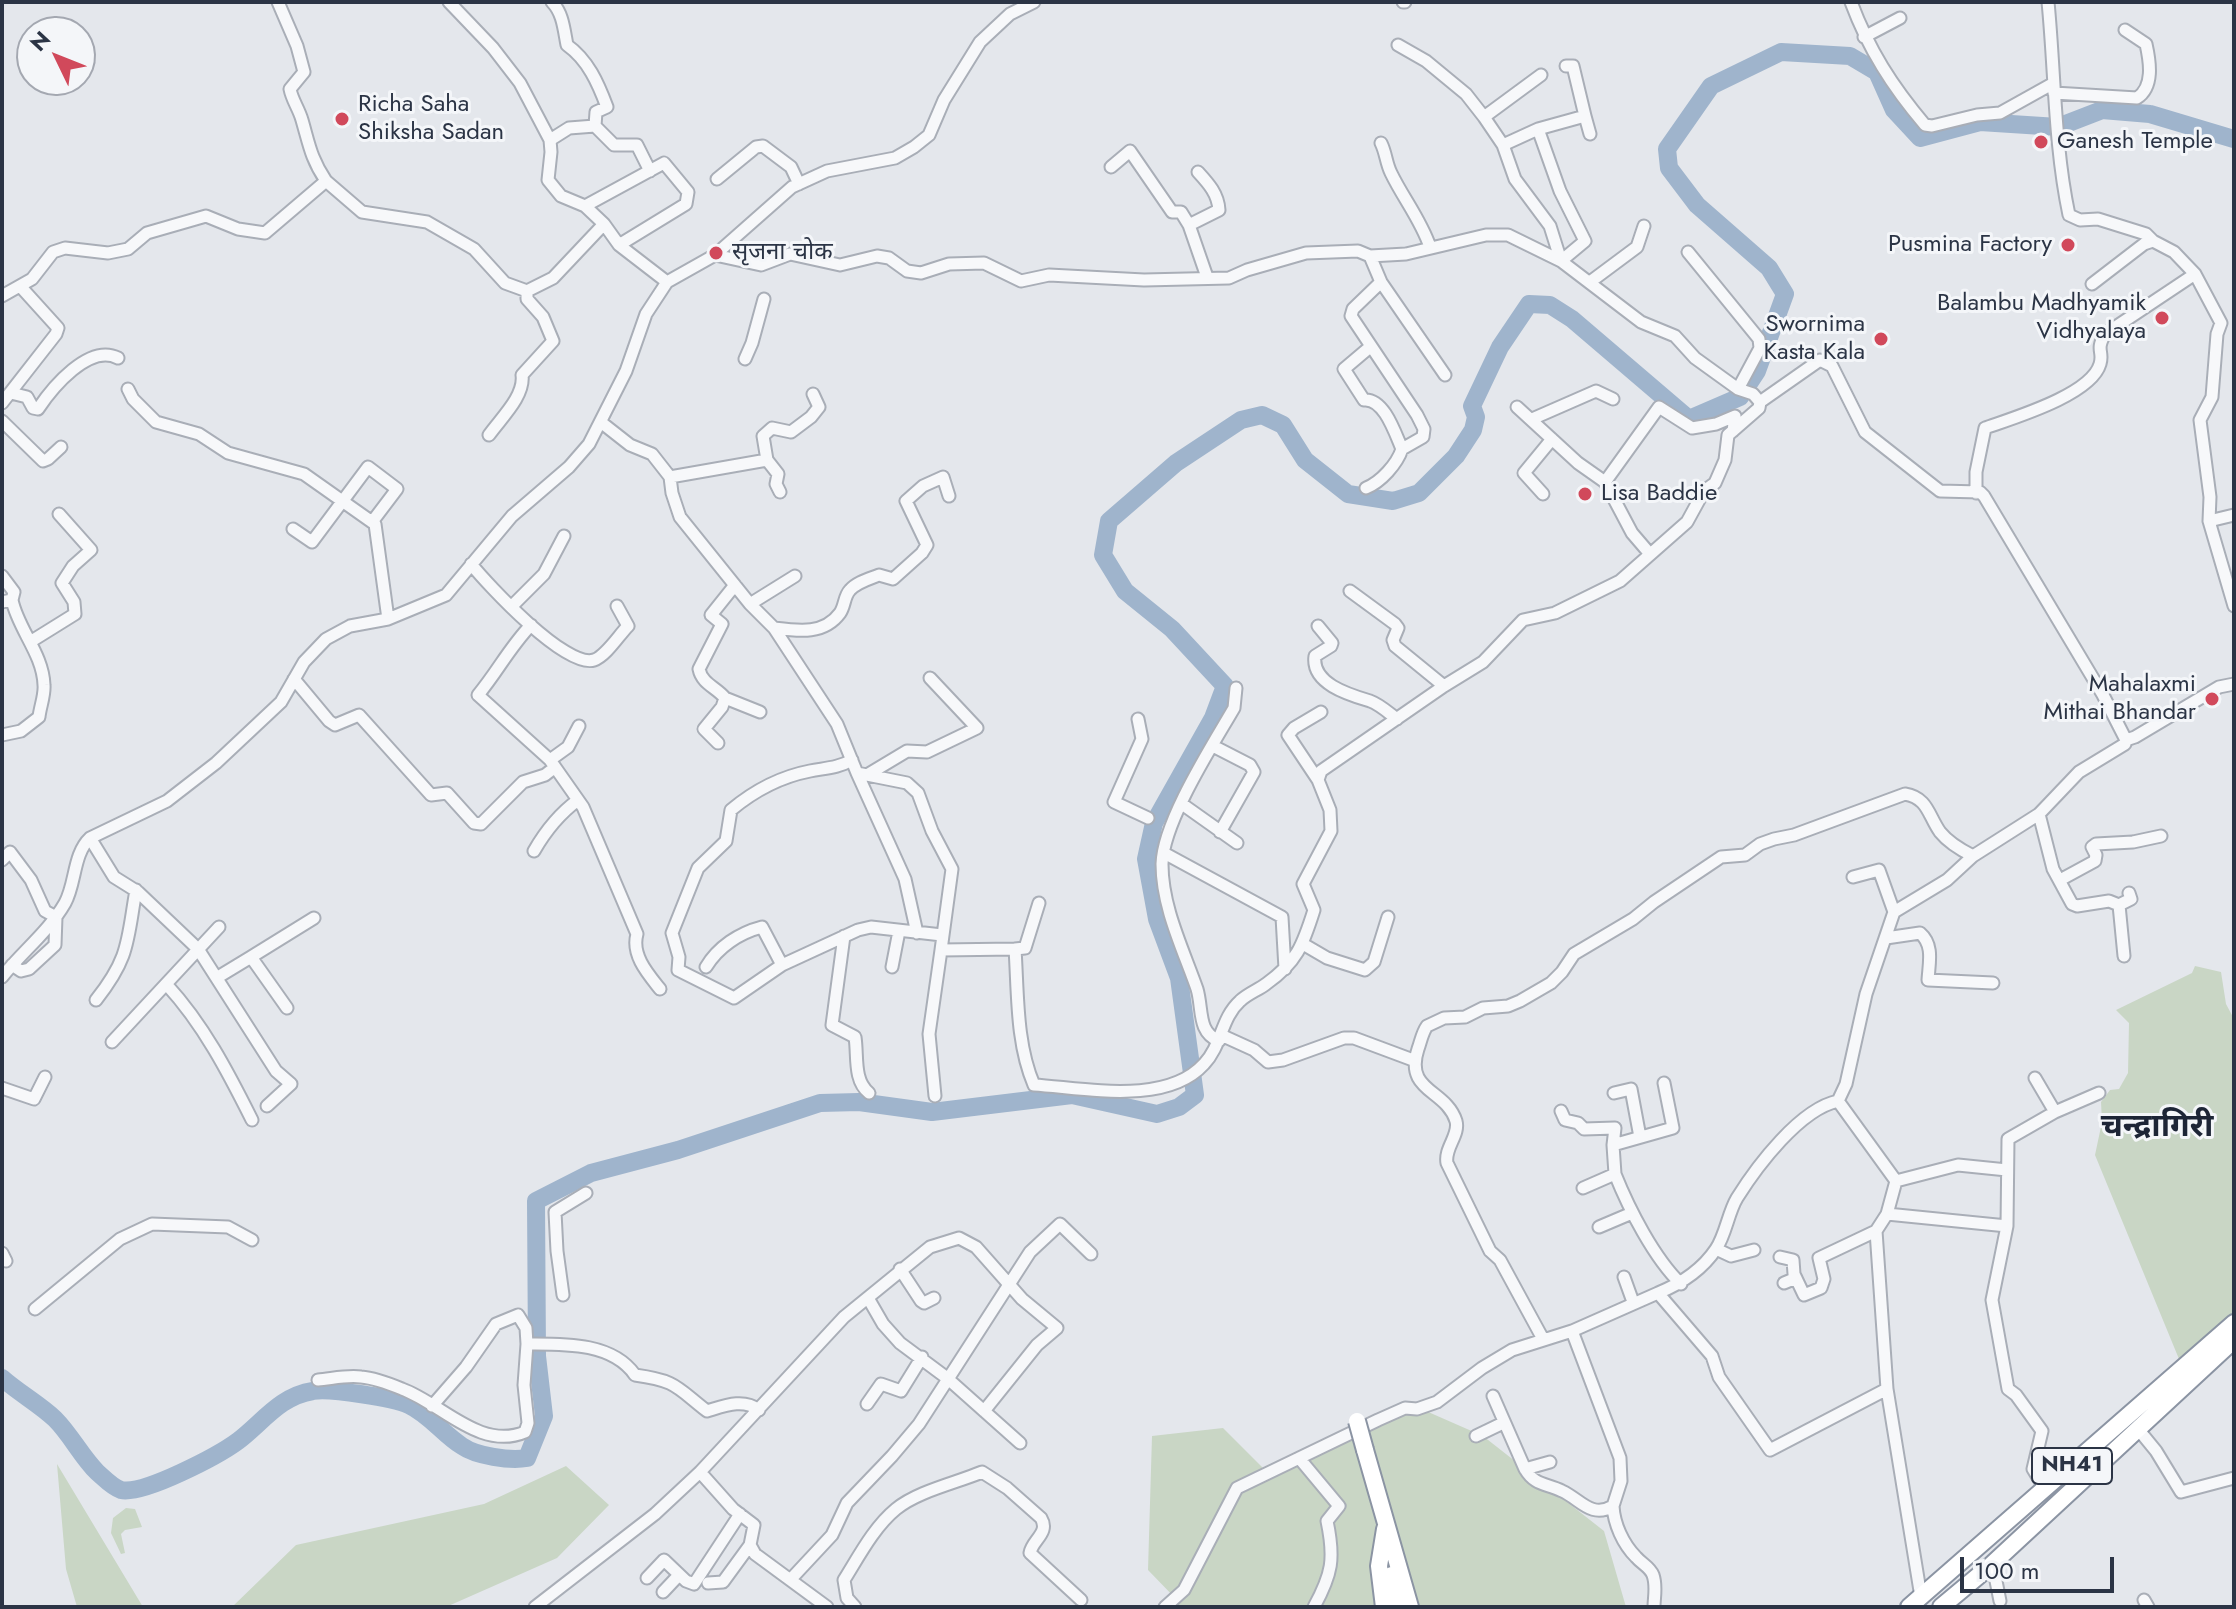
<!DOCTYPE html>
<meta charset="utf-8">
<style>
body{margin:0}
#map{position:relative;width:2236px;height:1609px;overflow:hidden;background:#e4e7ec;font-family:Jost,sans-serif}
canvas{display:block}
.frame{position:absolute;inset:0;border:4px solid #2b3445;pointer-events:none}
.north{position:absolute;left:16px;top:16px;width:80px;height:80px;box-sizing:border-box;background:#f4f6f9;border:2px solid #a4a8b1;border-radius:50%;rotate:313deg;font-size:22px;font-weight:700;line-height:32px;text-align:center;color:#2b3445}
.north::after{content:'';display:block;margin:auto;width:28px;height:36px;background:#d1495b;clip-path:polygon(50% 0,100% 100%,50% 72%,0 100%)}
.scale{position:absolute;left:1960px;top:1557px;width:154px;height:36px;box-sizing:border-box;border:4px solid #2b3445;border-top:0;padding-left:10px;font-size:24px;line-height:28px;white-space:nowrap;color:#2b3445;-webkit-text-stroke:6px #f4f6f9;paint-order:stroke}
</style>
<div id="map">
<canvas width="2236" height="1609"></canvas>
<div class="frame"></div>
<div class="north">N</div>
<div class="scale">100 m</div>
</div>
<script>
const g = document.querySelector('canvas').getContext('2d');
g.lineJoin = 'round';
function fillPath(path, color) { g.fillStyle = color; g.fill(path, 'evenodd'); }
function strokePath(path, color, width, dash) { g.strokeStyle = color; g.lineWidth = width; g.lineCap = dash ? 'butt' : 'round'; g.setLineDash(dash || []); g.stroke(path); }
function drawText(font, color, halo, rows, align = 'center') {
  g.font = font + ' Jost,"Noto Sans Devanagari",sans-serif'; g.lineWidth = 6; g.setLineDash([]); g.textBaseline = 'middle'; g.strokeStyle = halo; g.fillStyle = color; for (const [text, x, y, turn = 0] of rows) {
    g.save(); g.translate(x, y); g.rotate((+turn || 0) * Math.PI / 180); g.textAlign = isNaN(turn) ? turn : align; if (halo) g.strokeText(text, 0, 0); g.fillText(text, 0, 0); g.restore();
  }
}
fillPath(new Path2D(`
 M2195,966L2221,972L2226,1004L2234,1019V1314L2195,1351L2179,1359L2095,1155L2102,1122L2101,1102L2110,1090L2119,1089L2128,1073L2129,1023L2116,1010L2192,973Z
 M1410,1404L1483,1436L1604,1531L1626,1607H1173L1178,1601L1148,1570L1152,1436L1223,1428L1270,1475L1357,1421Z
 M57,1464L143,1607H77L66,1569Z
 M566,1466L609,1505L557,1558L446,1607H232L296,1545L484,1504Z
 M126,1508L135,1509L142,1527L125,1530L121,1534L125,1553L121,1554L111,1533L113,1518Z`), '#c9d6c5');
strokePath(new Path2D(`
 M2,1378C19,1393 39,1404 55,1419C71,1435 81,1456 97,1472C104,1478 112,1487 121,1490C144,1495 219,1455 238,1441C263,1422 280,1396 313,1391C330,1388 394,1398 409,1405C430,1415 443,1434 462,1446C476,1456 510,1461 527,1458L544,1416L537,1356L536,1201L591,1173L678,1150L820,1103L859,1102L932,1112L1072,1095L1157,1114L1179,1107L1195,1095L1179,978L1157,919L1146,859L1154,823L1213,718L1225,686L1172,629L1125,591L1103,555L1109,521L1176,463L1241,420L1262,415L1283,425L1305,460L1348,494L1393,501L1419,493L1456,456L1473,430L1476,417L1472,406L1500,347L1529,304L1550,305L1572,319L1689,419L1740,397L1757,371L1785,294L1769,268L1697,205L1669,168L1667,149L1711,86L1781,52L1850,56L1877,72L1894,110L1920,138L1980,122L2058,127L2102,110L2150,114L2234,139`), '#9fb4cc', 18);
const minor = new Path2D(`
 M278,2L297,46L304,72L290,89C292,100 299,109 302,120C309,144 311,159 326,181
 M449,2L493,48L520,83L550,140L551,152L548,180L561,196L585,206L604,224
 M552,2C563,13 564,30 567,45C588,60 598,83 607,107L596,112L595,126L614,145H637L650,171
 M1403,2H1405
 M1851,2C1869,50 1892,86 1925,125L1932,126L1977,115L2000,113L2052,84
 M2048,2C2055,73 2054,144 2069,215L2080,220L2098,219L2146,234L2153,241L2174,252L2195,274L2221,323L2217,334L2212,397L2200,420L2210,497L2209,521L2234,606
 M1864,37L1900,18
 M1398,45L1426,61L1466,94L1484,117L1503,145L1515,179L1550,226L1561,261L1585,241L1560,191L1538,129L1503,145
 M2054,93L2137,98C2154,87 2150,62 2146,44L2125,30
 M1585,116L1590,134
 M1484,117L1541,75
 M1538,129L1585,116L1573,66H1566
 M550,140L569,128L595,126
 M1381,143C1386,153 1386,163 1391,173C1403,198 1421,220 1430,247
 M1111,167L1130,151L1172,212H1181L1189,225
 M1198,172C1209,184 1218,194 1219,210L1189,225L1207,277
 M717,179L756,147L763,146L791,167L799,184
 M585,206L664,163L688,192L686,204L619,245
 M1688,252L1759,339L1760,348L1738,389
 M715,255L761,265L790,254L840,265L877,256L889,258L907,271L921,273L949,264L984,263L1021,281L1049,275L1144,280L1229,278L1247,270L1306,253L1358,251L1370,256L1406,254L1486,235H1508L1561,261L1641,322L1675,336L1695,358L1738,389L1753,394L1760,402L1820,360L1832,366L1865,432L1940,491L1980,492L1984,496L2103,695L2126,740L2135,737L2219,687L2234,684
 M1381,282L1445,375
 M1590,282L1637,247L1644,226
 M2092,284L2144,244L2153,241
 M2,296L32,279L53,252L65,248L108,253L128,249L147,233L206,216L238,229L265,233L326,181L362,212L427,222L474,249L505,283L527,291L553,278L604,224L619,245L667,282
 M1370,347L1344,369L1364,400C1384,398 1395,433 1402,449
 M745,359L752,343L764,299
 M128,389L133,399L156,422L199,434L228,453L304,474L372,522L375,524L388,619
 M11,393L27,397L33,408L38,409C52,388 89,343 118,358
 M2,403L56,334L58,328L20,286
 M1517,407L1578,463L1605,482L1632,533L1650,554
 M1532,419L1596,391L1613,399
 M2,421L43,461L48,459L61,447
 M602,423L630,445L652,454L670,477L672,493L680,517L750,604L774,628L837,724L857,773L867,775L907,751L927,752L977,728L930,678
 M489,435C501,418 525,396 522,375L553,341L543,317L527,299V291
 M767,460L778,474L776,484L780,492
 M670,477L767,460L763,436L772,428L791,432L811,417L819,407L813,394
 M1605,482L1659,407L1692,428L1716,424L1735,416L1733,431
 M1366,488C1381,482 1397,464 1402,449L1423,437L1424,429L1417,415L1351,316L1353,309L1381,282L1370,256
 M1976,493V472L1985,428C2013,418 2091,395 2100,364C2104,351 2095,351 2105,334L2195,274
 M1543,494L1524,473L1552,439
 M2209,521L2234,515
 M293,529L312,542L368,467L397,489L372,522
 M471,564C488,585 566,669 594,660C606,656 619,635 628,626L617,606
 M2,576L14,592L12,600
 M1350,591L1395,624L1398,628L1393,640L1395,646L1444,686
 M2,602L12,600C18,629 43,654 44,685C45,695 40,707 39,717L21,731L2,735
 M750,604L795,576
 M512,606L544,574L564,536
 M531,625C509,648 498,671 478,695L550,760L583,807L637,934C631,955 648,974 660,989
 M1318,626L1332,643L1331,646L1315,656C1311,684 1350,695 1370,701C1379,704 1389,713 1397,719
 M774,628C798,631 824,635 840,613C845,606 844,596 850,590C857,582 869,579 879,575L893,579L922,553L927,545L906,501L923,486L943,477L949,496
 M30,642L75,614L74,602L62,583L73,566L91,550L59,514
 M294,679L329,721L335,725L359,715L431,795L447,793L474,823L481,824L523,782L545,775L554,768
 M725,698L760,712
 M1138,719L1142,739L1114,802L1148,818
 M718,743L704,729L722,707L725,698C716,687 702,684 699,669L722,624L711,615L735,585
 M1213,746L1250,765L1254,772L1220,832
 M550,760L568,747L579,726
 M852,760C838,768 825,768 810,771C779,777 755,790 731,810L726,841L698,868L672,933L679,957L678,970L734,998L782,965L858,930L871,927L942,935
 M857,773L905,879L917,933
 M867,775L907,783L918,793L932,831L952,869L941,950L1015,949
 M1318,780L1288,735L1294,728L1321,712
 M1182,804L1237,843
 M2039,814L2053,869L2072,904L2077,906L2109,901L2119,905L2124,956
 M90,838L114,877L138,892L198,949L276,1071L291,1084L267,1106
 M534,851C546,830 559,814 578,800
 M1164,853L1282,917L1285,969
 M2,860L10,852L31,880L45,911L56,917L55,945L29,969L21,971L12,965
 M1853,877L1879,870L1894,912
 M2060,880L2095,861L2096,855L2092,847L2096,844L2133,842L2161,836
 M1039,903L1025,948L1015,949C1018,994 1016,1043 1034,1085C1084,1088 1166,1106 1204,1064C1222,1045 1221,1018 1240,1001C1247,994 1258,990 1266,984C1297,962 1303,945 1314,910L1303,884L1331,831L1330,810L1318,780L1321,771L1444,686L1483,662L1523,620L1555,613L1620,581L1687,522L1704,491L1715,483L1725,460L1728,435L1759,408L1760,402
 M2119,905L2131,899L2129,893
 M844,936L832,1025L855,1037C858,1056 853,1080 869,1093
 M1886,938L1920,933C1934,945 1929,963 1928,980L1993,983
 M1303,944L1327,958L1365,970L1374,962L1388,917
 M251,957L314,918
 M706,967C718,947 739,933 762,927L782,965
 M892,967L899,931
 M2,977C22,952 49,931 65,903C76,883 73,854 90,838L167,801L216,763L281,702L304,662L326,639L350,626L388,619L446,595L512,516L569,467L589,444L626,371L646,314L667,282L715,255L792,187L827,171L895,158L914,147L929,135L944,100L980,42L1010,14L1034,2
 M218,977L251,957L287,1008
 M167,985C203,1024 228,1072 252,1120
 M96,1000C130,957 127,941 136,890
 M1221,1035L1254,1050L1268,1062L1283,1060L1344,1038H1354L1413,1060
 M1219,1041C1197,1032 1203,1009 1197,989C1183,949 1162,907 1162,864C1163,822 1212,746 1234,708L1236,688
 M112,1042L219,927
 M2035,1078L2055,1112
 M2,1088L34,1099L45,1077
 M1614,1093L1631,1089L1640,1137
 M935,1096L929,1034L941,950
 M1561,1111L1565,1120L1578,1123L1584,1129L1615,1128L1613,1145
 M1615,1174C1629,1209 1654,1258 1681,1284
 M1896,1181L1958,1165L2007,1170
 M1583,1188L1615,1174L1613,1145L1673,1128L1664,1083
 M1887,1214L2007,1226
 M1599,1227L1632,1213
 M1716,1249L1731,1256L1754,1250
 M2,1253L6,1261
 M1780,1257L1793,1260L1794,1274L1804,1295L1821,1288L1824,1279L1819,1258L1876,1231
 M900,1269L921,1301L924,1303L934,1298
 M1624,1277L1633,1302
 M1784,1283L1796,1278
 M1658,1293C1680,1284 1702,1270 1716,1249C1726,1234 1728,1213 1737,1198C1757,1166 1800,1109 1838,1101
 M563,1295L557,1251L555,1212L586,1193
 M868,1298L883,1324L900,1343L947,1378L1020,1443
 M35,1309L120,1239L152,1224L228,1227L252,1240
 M1543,1339L1500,1260L1490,1251L1447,1163C1444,1148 1460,1135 1456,1121C1446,1089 1404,1092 1418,1049C1421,1041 1422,1033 1427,1026L1444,1018L1465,1017L1483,1008L1508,1006L1520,1001L1551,983L1562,972L1574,954L1633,919L1654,902L1721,857L1745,855L1760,844L1774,839L1794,835L1905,794C1928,798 1928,815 1940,832C1948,842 1961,850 1973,856
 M527,1344C563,1344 612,1342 635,1375C677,1381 675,1386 707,1411C724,1406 743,1398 759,1410
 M318,1380C331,1379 347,1375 361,1377C374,1378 390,1384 402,1389C441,1403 480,1451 525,1432L528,1423L524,1385L527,1344L526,1328L518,1315L496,1324L466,1367L432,1406
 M1493,1396L1525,1469L1550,1462
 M867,1404L881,1384L901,1391L922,1357
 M2138,1429L2156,1451L2181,1492L2234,1478
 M1476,1436L1503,1423
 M1299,1458L1339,1506L1327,1521C1335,1559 1332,1574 1314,1607
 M1525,1469C1535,1486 1546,1483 1562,1491C1580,1499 1591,1519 1613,1506L1621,1481L1620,1458L1572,1331
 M700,1472L733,1509L754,1525L750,1545L755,1554L827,1607
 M2045,1489L2033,1469L2042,1431L2016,1395L2008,1389L1992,1300L2007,1226L2008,1139L2055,1112L2099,1093
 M1613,1506C1614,1524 1623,1544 1636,1557C1642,1564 1650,1567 1653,1575C1657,1586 1654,1597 1654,1607
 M1989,1567L1995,1576L2000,1601
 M647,1578L664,1560L686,1581L694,1584L740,1514
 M791,1579L832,1535L847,1503L892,1456L919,1424L1030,1252L1060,1224L1091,1254
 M708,1583L723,1582L750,1545
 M663,1592L679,1575
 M1921,1597L1887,1389L1876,1231L1887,1214L1896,1181L1838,1101L1846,1084L1866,994L1894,912L1947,880L1973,856L2039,814L2079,772L2125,744L2126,740
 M2144,1600L2148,1607
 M535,1607L655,1514L700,1472L844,1317L930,1247L959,1238L976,1247L1022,1299L1057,1328L1037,1345L984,1411
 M855,1607L847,1598L844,1580C859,1556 874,1527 896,1509C918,1491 956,1483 982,1472L1007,1488L1041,1518C1050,1533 1032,1540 1030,1553L1081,1600
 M1165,1607L1184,1590L1237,1488L1378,1420L1405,1408L1417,1409L1437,1402L1482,1368L1512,1350L1572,1331L1658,1293L1712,1356L1719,1377L1770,1450L1887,1389`);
const highway = new Path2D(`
 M1365,1450L1410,1607
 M1392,1575L1397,1607
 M1384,1607L1379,1566L1385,1529
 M1909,1607L2234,1323
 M1941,1607L1989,1567L2234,1340`);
strokePath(minor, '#a9aeb7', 15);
strokePath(highway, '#8b94a3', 20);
strokePath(minor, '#f7f8fa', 11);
strokePath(highway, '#fff', 16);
const highwayBridge = new Path2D(`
 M1357,1421L1365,1450`);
strokePath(highwayBridge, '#8b94a3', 20, []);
strokePath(highwayBridge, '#fff', 16);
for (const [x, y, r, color] of [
 [342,119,8,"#d1495b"],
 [2041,142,8,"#d1495b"],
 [2068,245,8,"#d1495b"],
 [716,253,8,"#d1495b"],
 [2162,318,8,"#d1495b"],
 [1881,339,8,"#d1495b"],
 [1585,494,8,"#d1495b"],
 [2212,699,8,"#d1495b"]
]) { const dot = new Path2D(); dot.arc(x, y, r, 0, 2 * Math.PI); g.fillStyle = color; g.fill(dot); strokePath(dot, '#f4f6f9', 3); }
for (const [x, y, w] of [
 [2072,1466,80]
]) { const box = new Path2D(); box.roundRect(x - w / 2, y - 18, w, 36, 6); g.fillStyle = '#f4f6f9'; g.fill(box); strokePath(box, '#2b3445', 2); }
drawText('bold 22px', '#2b3445', null, [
 ["NH41",2072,1466]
]);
drawText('24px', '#2b3445', '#f4f6f9', [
 ["Richa Saha",358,105],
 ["Shiksha Sadan",358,133],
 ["Ganesh Temple",2057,142],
 ["Pusmina Factory",2052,245,"right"],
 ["सृजना चोक",732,253],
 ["Balambu Madhyamik",2146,304,"right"],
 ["Vidhyalaya",2146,332,"right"],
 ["Swornima",1865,325,"right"],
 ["Kasta Kala",1865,353,"right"],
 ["Lisa Baddie",1601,494],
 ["Mahalaxmi",2196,685,"right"],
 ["Mithai Bhandar",2196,713,"right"]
], 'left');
drawText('bold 32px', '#1d2536', '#f4f6f9', [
 ["चन्द्रागिरी",2157,1128]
]);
</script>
